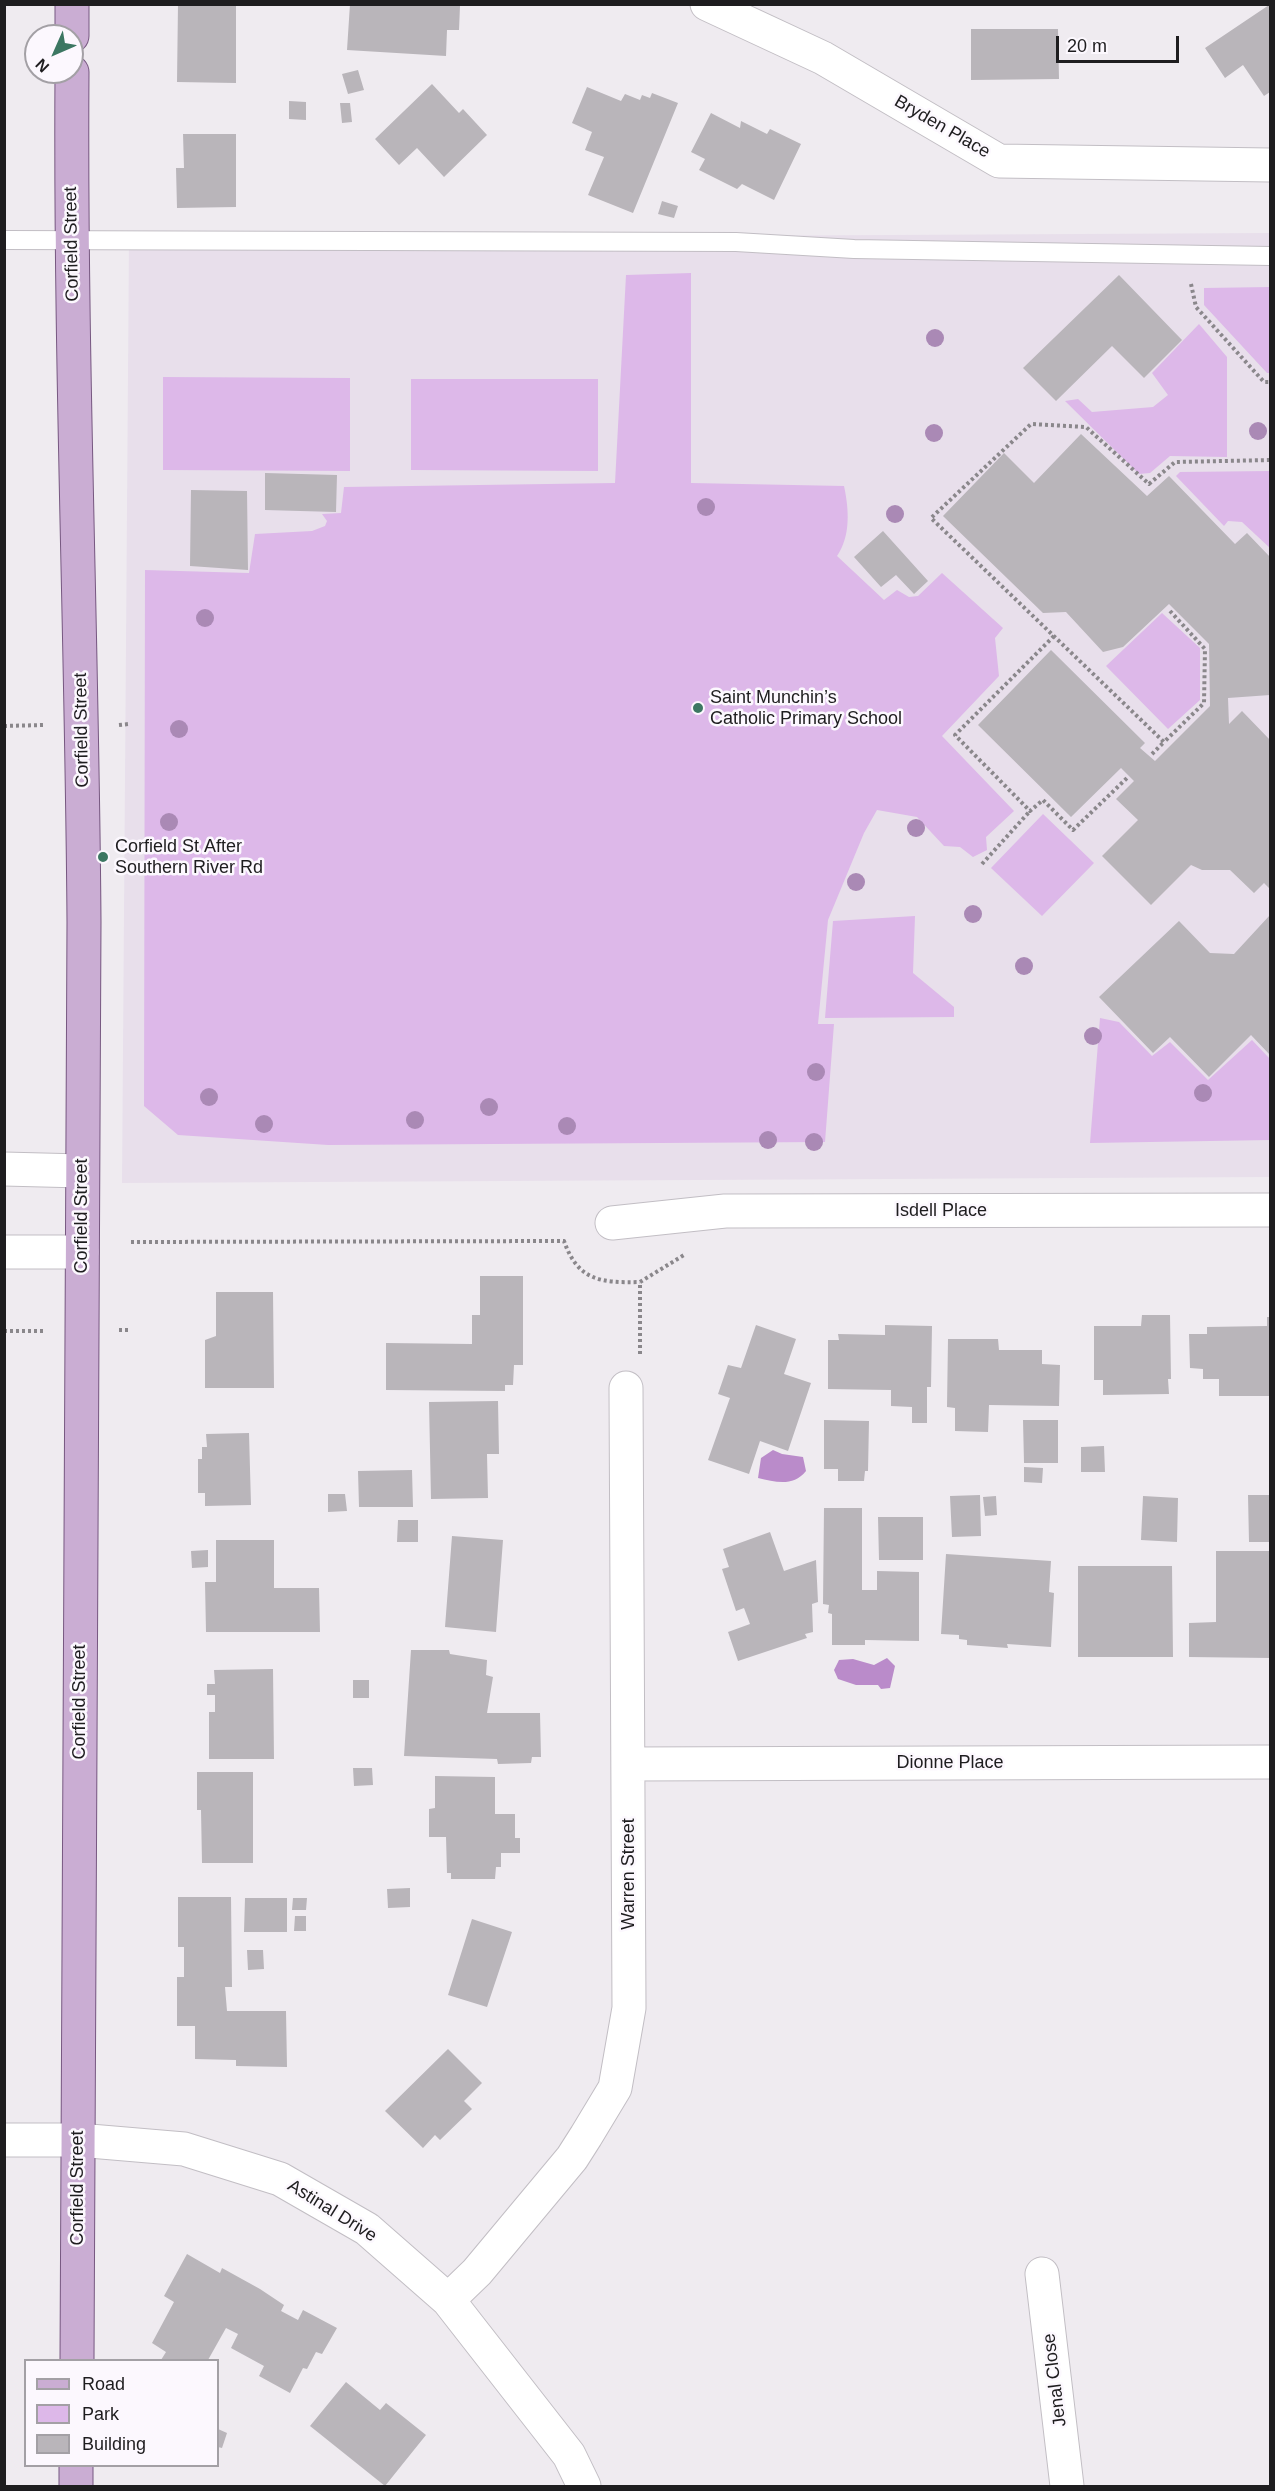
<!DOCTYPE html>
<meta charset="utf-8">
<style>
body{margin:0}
#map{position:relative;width:1275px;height:2491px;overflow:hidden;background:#efebf0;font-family:Helvetica,sans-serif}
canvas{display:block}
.frame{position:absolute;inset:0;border:6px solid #1e1d1f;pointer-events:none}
.legend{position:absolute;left:24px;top:2359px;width:195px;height:108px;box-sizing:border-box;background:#fcf8fe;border:2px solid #a3a0a5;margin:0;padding:8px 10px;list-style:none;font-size:18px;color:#1e1d1f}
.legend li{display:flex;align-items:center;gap:12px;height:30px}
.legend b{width:30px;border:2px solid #a3a0a5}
.north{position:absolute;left:24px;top:24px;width:60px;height:60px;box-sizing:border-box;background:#fcf8fe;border:2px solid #a3a0a5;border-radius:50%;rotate:225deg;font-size:16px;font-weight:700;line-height:24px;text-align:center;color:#1e1d1f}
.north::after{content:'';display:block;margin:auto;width:21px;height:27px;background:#3c7762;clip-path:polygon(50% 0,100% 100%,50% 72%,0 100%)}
.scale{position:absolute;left:1056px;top:36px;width:123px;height:27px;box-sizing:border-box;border:3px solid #1e1d1f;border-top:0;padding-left:8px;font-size:18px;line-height:21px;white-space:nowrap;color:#1e1d1f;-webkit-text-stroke:4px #fcf8fe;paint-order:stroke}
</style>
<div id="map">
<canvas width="1275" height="2491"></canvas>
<div class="frame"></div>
<ul class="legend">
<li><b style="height:8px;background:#caadd3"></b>Road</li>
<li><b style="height:16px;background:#ddb8e9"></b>Park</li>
<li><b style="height:16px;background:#b9b5ba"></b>Building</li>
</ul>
<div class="north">N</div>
<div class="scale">20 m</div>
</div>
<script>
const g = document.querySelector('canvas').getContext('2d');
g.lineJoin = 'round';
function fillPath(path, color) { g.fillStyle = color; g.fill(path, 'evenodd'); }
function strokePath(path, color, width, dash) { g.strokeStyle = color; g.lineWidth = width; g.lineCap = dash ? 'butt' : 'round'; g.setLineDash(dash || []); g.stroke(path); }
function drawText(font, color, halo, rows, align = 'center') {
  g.font = font + ' Helvetica,sans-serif'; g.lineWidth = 5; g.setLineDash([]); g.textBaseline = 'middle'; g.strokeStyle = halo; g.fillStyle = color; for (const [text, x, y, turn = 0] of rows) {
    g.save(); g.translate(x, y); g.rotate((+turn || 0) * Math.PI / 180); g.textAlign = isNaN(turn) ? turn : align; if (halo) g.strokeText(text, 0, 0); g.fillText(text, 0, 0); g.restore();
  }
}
fillPath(new Path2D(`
 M1270,233V1177L122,1183L129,239Z`), '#e8dfeb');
fillPath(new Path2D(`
 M691,273V483L844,486C849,509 851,536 837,556L884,600L897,590L909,597L918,596L942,573L1003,628L995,638L999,676L942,736L1014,811L986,837L987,850L973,857L960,847L944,846L917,817L877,810L864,833L828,920L818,1024H834L825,1142L328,1145L178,1135L144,1106L145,570L249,573L255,534L312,531L325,526L327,521L322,514L341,513L344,487L615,483L626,275Z
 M1270,287V373H1267L1204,305V288Z
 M1199,324L1227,357V457L1170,456L1150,473L1139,474L1065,401L1078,399L1092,412L1153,407L1168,395L1152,373Z
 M163,377L350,378V471L163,470Z
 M411,379H598V471L411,470Z
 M1270,471V548L1242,522L1228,521L1224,526L1176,476L1180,472Z
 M1162,613L1200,648V700L1168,729L1106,666Z
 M1043,814L1094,863L1042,916L991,868Z
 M915,916L913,973L954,1007V1017L825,1018L833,921Z
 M1100,1018L1119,1022L1152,1056L1170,1042L1208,1080L1252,1040L1270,1059V1140L1090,1143Z`), '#ddb8e9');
fillPath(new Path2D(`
 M773,1450L782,1454L803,1457L806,1471C793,1487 776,1482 758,1478L761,1458Z
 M887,1658L895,1666L890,1688L881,1689L878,1685H856L838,1679L834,1670L839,1660L853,1659L874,1665Z`), '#ba8bca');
fillPath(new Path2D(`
 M178,4H236V83L177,82Z
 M350,4L460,6L459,30H447L446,56L347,50Z
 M1269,5L1270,92L1264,96L1243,65L1225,78L1205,48Z
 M971,29H1058L1059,79L971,80Z
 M358,70L364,90L348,94L342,74Z
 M432,84L459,113L463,109L487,135L444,177L417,148L399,165L375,139Z
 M587,87L621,101L625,94L640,100L642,95L650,98L652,93L678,103L633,213L588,195L604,157L585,150L592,132L572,123Z
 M289,101L306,102V120L289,119Z
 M340,103H350L352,122L342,123Z
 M711,113L740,128L741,121L767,134L770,129L801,144L774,200L742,184L737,189L699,170L705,159L691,152Z
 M183,134H236V207L177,208L176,168H184Z
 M662,201L678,206L674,218L658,214Z
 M1119,275L1182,340L1144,378L1112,346L1056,401L1023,368Z
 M1081,434L1147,496L1169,476L1235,544L1247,533L1270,557V695L1228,698L1229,724L1242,711L1270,740V889L1264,883L1254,893L1230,870H1202L1191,865L1151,905L1102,856L1138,820L1116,799L1134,781L1121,768L1071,817L978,725L1051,650L1145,743L1140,748L1155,761L1210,706L1209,644L1169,604L1123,647L1103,652L1066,612L1043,613L943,516L1004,453L1034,483Z
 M265,473L337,475L336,512L265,510Z
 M191,490L247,491L248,570L190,566Z
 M883,531L928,581L914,594L896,575L881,587L854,557Z
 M1270,915V1055L1251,1035L1209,1077L1170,1037L1153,1053L1099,997L1179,921L1210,953L1234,954Z
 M480,1276H523V1365H514L513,1385H505V1391L386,1390V1343L472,1344V1315H480Z
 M216,1292H273L274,1388H205V1340L216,1336Z
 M1142,1315H1170L1171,1379H1168L1169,1394L1103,1395V1380H1094V1326H1141Z
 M1267,1317H1270V1396H1219V1379H1203V1369L1190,1368L1189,1334H1207V1327L1267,1326Z
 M756,1325L796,1339L784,1374L811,1383L788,1451L760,1441L749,1474L708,1460L730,1398L718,1394L728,1365L741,1368Z
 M885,1325L932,1326L931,1387H927V1423H912V1407L891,1406V1390L828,1389V1340H839L838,1334L885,1335Z
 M948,1339H998L999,1350H1042V1364L1060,1365L1059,1406L989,1405L988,1432L955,1431V1408L947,1407Z
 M498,1401L499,1454H487L488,1498L431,1499L429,1402Z
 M824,1420L869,1421L868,1471H865L864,1481H838V1469H824Z
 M1023,1420H1058V1463H1024Z
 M249,1433L251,1505L205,1506V1493H198V1459H202V1447H207L206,1434Z
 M1104,1446L1105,1472H1081V1447Z
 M1024,1467L1043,1468L1042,1483L1024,1482Z
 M412,1470L413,1507H359L358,1471Z
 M328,1494H345L347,1511L328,1512Z
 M980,1495L981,1536L952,1537L950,1496Z
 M1248,1495H1270V1542H1249Z
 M996,1496L997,1515L985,1516L983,1497Z
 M1143,1496L1178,1498L1177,1542L1141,1540Z
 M824,1508H862V1590H877V1571L919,1572V1641L865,1640V1645H832V1614L828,1613L829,1605L823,1604Z
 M878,1517H923V1560H879Z
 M398,1520H418V1542H397Z
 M770,1532L784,1571L816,1560L818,1602L812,1604L813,1632L805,1634L807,1638L738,1661L728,1632L750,1624L744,1608L736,1611L722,1569L729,1567L723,1549Z
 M452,1536L503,1540L496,1632L445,1627Z
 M216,1540H274V1588H319L320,1632H206L205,1582H216Z
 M208,1550V1567L192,1568L191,1551Z
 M1216,1551H1270V1658L1189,1657V1623L1216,1622Z
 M946,1554L1051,1561L1049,1592L1054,1593L1051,1647L1007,1644L1008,1648L967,1645V1640L959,1639V1635L941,1634Z
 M1078,1566H1172L1173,1657H1078Z
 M411,1650H449L450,1654L487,1660L486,1675L493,1677L487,1713H540L541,1757H532L531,1763L498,1764L497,1759L404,1756Z
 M273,1669L274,1759H209V1712H215V1695H207V1684H215L214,1670Z
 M353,1680H369V1698H353Z
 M353,1768H372L373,1785L354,1786Z
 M197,1772H253V1863H202L201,1810H197Z
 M435,1776L495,1777V1814H515V1838H520V1853H501V1867H496L495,1879H451V1873H447L446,1837H429V1809L435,1808Z
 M410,1888V1907L388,1908L387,1889Z
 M178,1897H231L232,1987H225L227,2011H286L287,2067L236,2066V2060L195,2059V2026H177V1977H184V1947H178Z
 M245,1898H287V1932H244Z
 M293,1898H307L306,1910H292Z
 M295,1916H306V1931H294Z
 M472,1919L512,1932L487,2007L448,1995Z
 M247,1950H263L264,1969L248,1970Z
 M448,2049L482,2083L464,2101L472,2109L440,2140L435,2135L423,2148L385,2111Z
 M187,2254L220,2273L222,2268L260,2289L284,2305L281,2311L298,2320L303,2310L337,2328L322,2354L316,2352L307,2369L303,2368L290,2393L259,2376L264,2366L231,2348L238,2334L226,2328L208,2360H161L166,2352L152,2343L174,2302L164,2296Z
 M346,2382L380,2410L386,2403L426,2435L385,2486L310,2426Z
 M218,2429L227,2433L222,2448L218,2447Z`), '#b9b5ba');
const lane = new Path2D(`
 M4,240L736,242L854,249L1270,256`);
const street = new Path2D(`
 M707,4L823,58L999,161L1270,165
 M612,1223L725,1211L1270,1210
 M629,1764L1270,1762
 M4,2140H78L184,2149L280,2179L367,2229L448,2300L569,2455L584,2486
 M1042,2274L1067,2486
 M448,2300L477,2272L572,2158L586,2136L615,2088L629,2008L626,1388`);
const secondary = new Path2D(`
 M4,1169L82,1171
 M4,1252H82`);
const primary = new Path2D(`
 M72,36V4
 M72,72C70,355 82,638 84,922L77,2360
 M76,2486V2466`);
strokePath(lane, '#c2bec4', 20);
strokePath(street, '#c2bec4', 35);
strokePath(secondary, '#c2bec4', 35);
strokePath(primary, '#775881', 35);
strokePath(new Path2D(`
 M1191,284L1196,307L1264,382H1270
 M1170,611L1205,649L1204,703L1164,742L931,518L1031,424L1086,427L1149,484L1175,462L1270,460
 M1054,636L955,735L1030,811L1043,800L1073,830L1127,778
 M119,725L129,724
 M4,726L43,725
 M1152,754L1164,742
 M982,864L1030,811
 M131,1242L564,1241C578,1281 601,1283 640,1282
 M119,1330H130
 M4,1331H46
 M640,1354V1282L684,1255`), '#8a878b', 4, [3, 3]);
strokePath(lane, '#fff', 18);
strokePath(street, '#fff', 33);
strokePath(secondary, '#fff', 33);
strokePath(primary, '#caadd3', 33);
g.fillStyle = '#aa89b5';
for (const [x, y] of [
 [935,338],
 [1258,431],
 [934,433],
 [706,507],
 [895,514],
 [205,618],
 [179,729],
 [169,822],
 [916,828],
 [856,882],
 [973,914],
 [1024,966],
 [1093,1036],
 [816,1072],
 [1203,1093],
 [209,1097],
 [489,1107],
 [415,1120],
 [264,1124],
 [567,1126],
 [768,1140],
 [814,1142]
]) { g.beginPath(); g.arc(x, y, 9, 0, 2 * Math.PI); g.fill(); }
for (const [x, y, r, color] of [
 [698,708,6,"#3c7762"],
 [103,857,6,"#3c7762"]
]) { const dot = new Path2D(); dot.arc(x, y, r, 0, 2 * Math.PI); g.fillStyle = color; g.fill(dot); strokePath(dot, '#fcf8fe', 2); }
drawText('18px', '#1e1d1f', '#fcf8fe', [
 ["Bryden Place",942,127,30],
 ["Corfield Street",72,244,-91],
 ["Corfield Street",82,730,-91],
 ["Isdell Place",941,1211],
 ["Corfield Street",82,1216,-90],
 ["Corfield Street",80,1702,-90],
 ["Dionne Place",950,1763],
 ["Warren Street",629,1874,-90],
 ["Corfield Street",78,2188,-90],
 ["Astinal Drive",332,2211,32],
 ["Jenal Close",1055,2380,-97]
]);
drawText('18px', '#1e1d1f', '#fcf8fe', [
 ["Saint Munchin’s",710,698],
 ["Catholic Primary School",710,719],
 ["Corfield St After",115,847],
 ["Southern River Rd",115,868]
], 'left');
</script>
